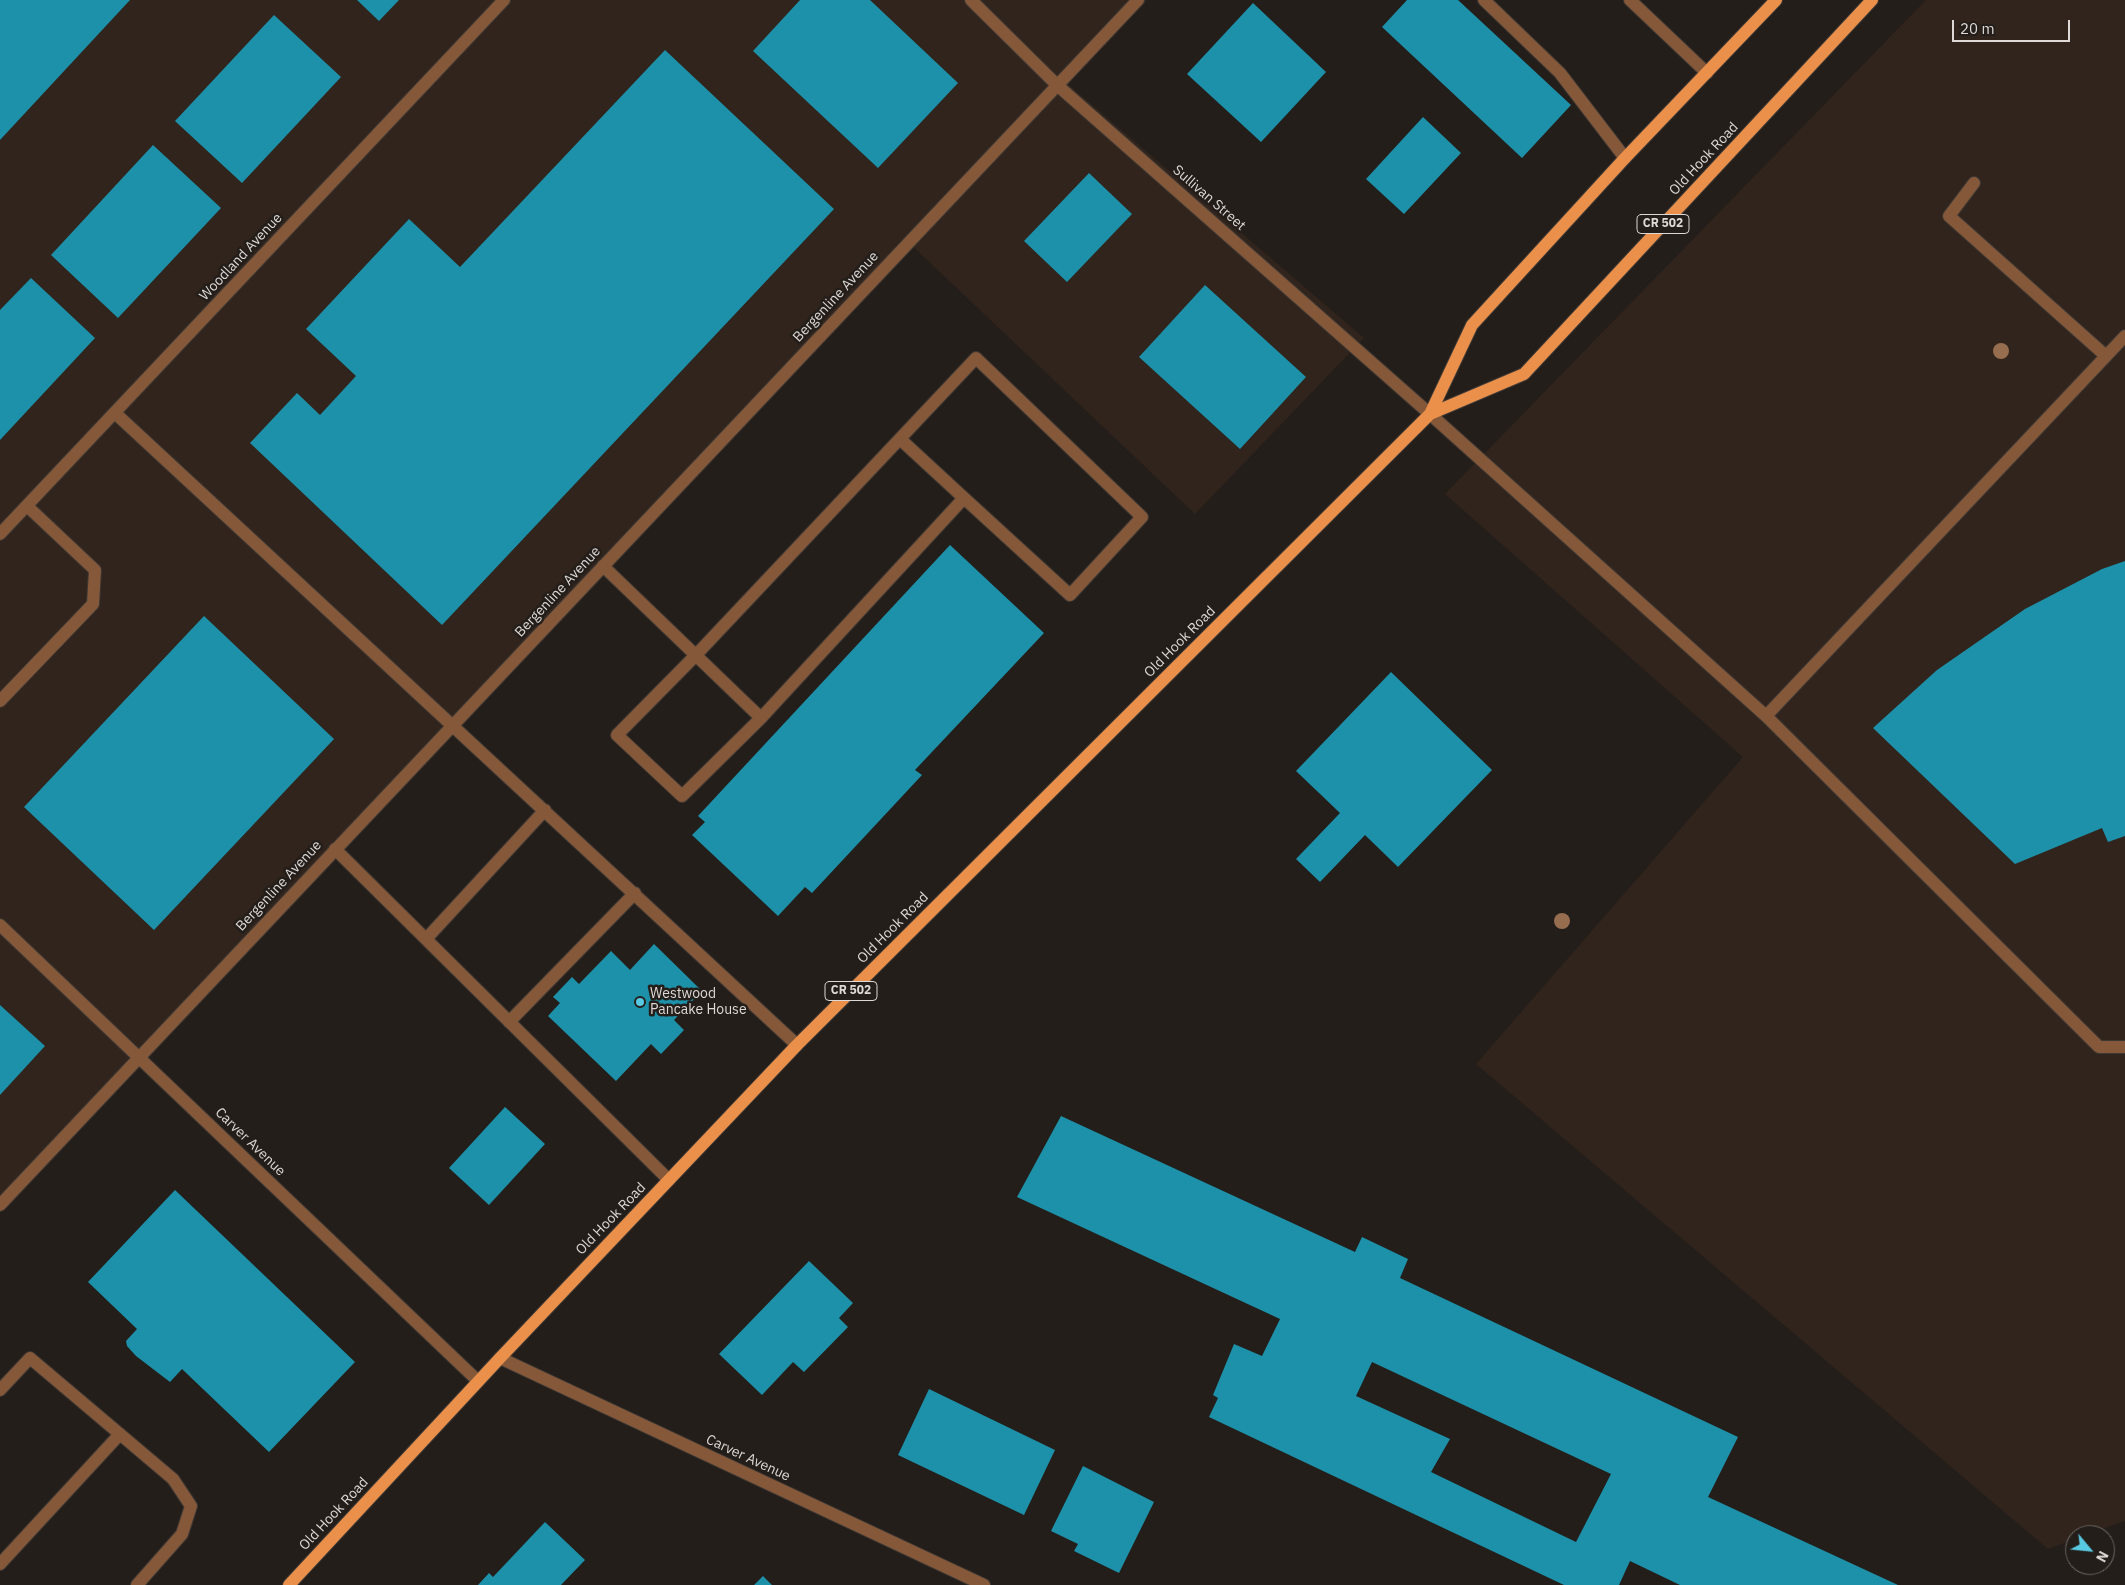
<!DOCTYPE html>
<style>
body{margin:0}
#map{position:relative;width:2125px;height:1585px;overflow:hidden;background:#241e1a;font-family:"IBM Plex Sans",sans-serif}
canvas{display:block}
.north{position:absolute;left:2065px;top:1525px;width:50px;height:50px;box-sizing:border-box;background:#241e1a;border:1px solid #6e6965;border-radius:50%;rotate:118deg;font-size:14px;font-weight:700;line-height:20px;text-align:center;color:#ded9d6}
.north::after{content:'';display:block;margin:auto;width:18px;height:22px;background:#58c9e3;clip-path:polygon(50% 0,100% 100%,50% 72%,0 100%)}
.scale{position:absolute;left:1952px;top:20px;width:118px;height:22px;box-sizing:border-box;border:2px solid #ded9d6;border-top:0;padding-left:6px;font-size:15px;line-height:18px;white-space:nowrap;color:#ded9d6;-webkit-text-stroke:4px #241e1a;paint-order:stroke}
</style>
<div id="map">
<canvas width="2125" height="1585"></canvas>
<div class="north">N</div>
<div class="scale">20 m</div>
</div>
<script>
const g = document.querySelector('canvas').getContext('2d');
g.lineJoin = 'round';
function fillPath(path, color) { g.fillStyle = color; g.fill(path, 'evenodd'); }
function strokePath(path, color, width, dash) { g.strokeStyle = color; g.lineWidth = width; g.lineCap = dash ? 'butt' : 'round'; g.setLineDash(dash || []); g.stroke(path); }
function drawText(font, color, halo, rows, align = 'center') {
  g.font = font + ' "IBM Plex Sans",sans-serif'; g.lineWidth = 5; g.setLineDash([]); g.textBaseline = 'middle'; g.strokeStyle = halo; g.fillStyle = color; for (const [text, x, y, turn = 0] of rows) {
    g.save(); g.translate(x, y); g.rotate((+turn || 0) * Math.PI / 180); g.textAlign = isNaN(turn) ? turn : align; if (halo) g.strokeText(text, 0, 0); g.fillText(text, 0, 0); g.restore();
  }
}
fillPath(new Path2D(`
 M0,0H1147L1068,84L1364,338L1195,514L905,239L0,1209Z
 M1926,0H2125V1521L2086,1535H2075V1539L2048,1549L1476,1064L1743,757L1445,494Z`), '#30241c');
fillPath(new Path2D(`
 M0,0H130L0,140Z
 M357,0H399L379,21Z
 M800,0H870L958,83L878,168L753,51Z
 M1407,0H1458L1571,105L1522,158L1382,27Z
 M1253,3L1326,72L1261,142L1187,74Z
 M274,15L341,77L242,183L175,121Z
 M665,50L834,209L442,625L250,443L297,393L320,415L356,376L306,329L409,219L460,267Z
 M1423,117L1461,153L1404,214L1366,179Z
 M153,145L221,208L118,318L51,255Z
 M1089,173L1132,214L1067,282L1024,241Z
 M31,278L95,338L0,440V310Z
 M1205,285L1306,377L1240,449L1139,357Z
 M950,545L1044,633L915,770L922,775L812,893L805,887L778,916L692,835L705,822L698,816Z
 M2125,561V836L2108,842L2102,828L2015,864L1873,728L1937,670L2025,609L2102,569Z
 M204,616L334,739L154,930L24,807Z
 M1391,672L1492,770L1398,867L1365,835L1320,882L1296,859L1340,813L1296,771Z
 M654,944L702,991L674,1020L684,1030L661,1054L651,1044L616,1081L548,1016L560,1003L553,997L572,977L579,984L611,951L630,970Z
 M0,1005L45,1046L0,1095Z
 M505,1107L545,1144L489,1205L449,1168Z
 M1061,1116L1355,1252L1362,1237L1408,1259L1400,1278L1738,1437L1708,1497L1898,1585H1680L1630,1561L1619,1585H1564L1209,1417L1218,1398L1213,1395L1234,1344L1262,1356L1280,1319L1017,1197ZM1372,1362L1611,1474L1576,1542L1431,1472L1450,1439L1356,1396Z
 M175,1190L355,1362L269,1452L182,1369L170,1382L136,1356L127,1346L126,1341L137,1329L88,1282Z
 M809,1261L853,1303L839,1318L848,1327L804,1372L793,1362L762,1395L719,1354Z
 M929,1389L1055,1450L1024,1515L898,1455Z
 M1083,1466L1154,1502L1119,1573L1074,1551L1078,1544L1051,1531Z
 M545,1522L585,1560L561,1585H478L489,1573L493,1577Z
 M763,1576L772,1585H754Z`), '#1c91a9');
const lane = new Path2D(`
 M1484,0L1560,73L1625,158
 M1630,0L1707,73
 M1974,183L1949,216L2106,356
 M976,358L1142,517L1070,595L964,498L761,718L682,796L617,735L695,656Z
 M115,413L797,1045
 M1430,414L1766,716L2099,1047H2125
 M900,439L964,498
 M603,566L761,718
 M0,701L93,604L95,570L27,506
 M1766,716L2125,336
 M335,849L669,1180
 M426,939L545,810
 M509,1022L635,893
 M0,1390L30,1358L173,1479L191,1506L182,1534L137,1585
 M0,1564L120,1434`);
const street = new Path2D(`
 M971,0L1057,85L1430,414
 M0,534L504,0
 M0,925L478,1381
 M0,1205L1138,0
 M500,1358L984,1585`);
const primary = new Path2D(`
 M1430,414L1524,374L1872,0
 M289,1585L500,1358L797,1045L1430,414L1472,325L1625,158L1776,0`);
strokePath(lane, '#3e3834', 14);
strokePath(street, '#3e3834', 14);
strokePath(primary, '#3e3834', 14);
strokePath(lane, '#845839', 12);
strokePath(street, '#845839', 12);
strokePath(primary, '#ea904b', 12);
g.fillStyle = '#976d50';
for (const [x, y] of [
 [2001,351],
 [1562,921]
]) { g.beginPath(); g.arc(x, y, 8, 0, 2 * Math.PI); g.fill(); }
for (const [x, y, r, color] of [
 [640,1002,5,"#58c9e3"]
]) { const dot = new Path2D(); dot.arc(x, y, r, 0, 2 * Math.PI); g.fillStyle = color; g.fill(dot); strokePath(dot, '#241e1a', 2); }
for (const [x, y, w] of [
 [1663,224,52],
 [851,991,52]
]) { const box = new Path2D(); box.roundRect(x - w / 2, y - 9.5, w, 19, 4); g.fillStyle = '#241e1a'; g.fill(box); strokePath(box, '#ded9d6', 1); }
drawText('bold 12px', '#ded9d6', null, [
 ["CR 502",1663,224],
 ["CR 502",851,991]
]);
drawText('14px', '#ded9d6', '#241e1a', [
 ["Old Hook Road",1704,159,-47],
 ["Sullivan Street",1209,198,41],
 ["Woodland Avenue",241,257,-47],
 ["Bergenline Avenue",836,297,-47],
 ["Bergenline Avenue",558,592,-47],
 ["Old Hook Road",1180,642,-45],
 ["Bergenline Avenue",279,886,-47],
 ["Old Hook Road",893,928,-45],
 ["Carver Avenue",250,1142,44],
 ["Old Hook Road",611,1219,-46],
 ["Carver Avenue",748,1458,25],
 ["Old Hook Road",334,1514,-47]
]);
drawText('14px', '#ded9d6', '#241e1a', [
 ["Westwood",650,994],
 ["Pancake House",650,1010]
], 'left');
</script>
